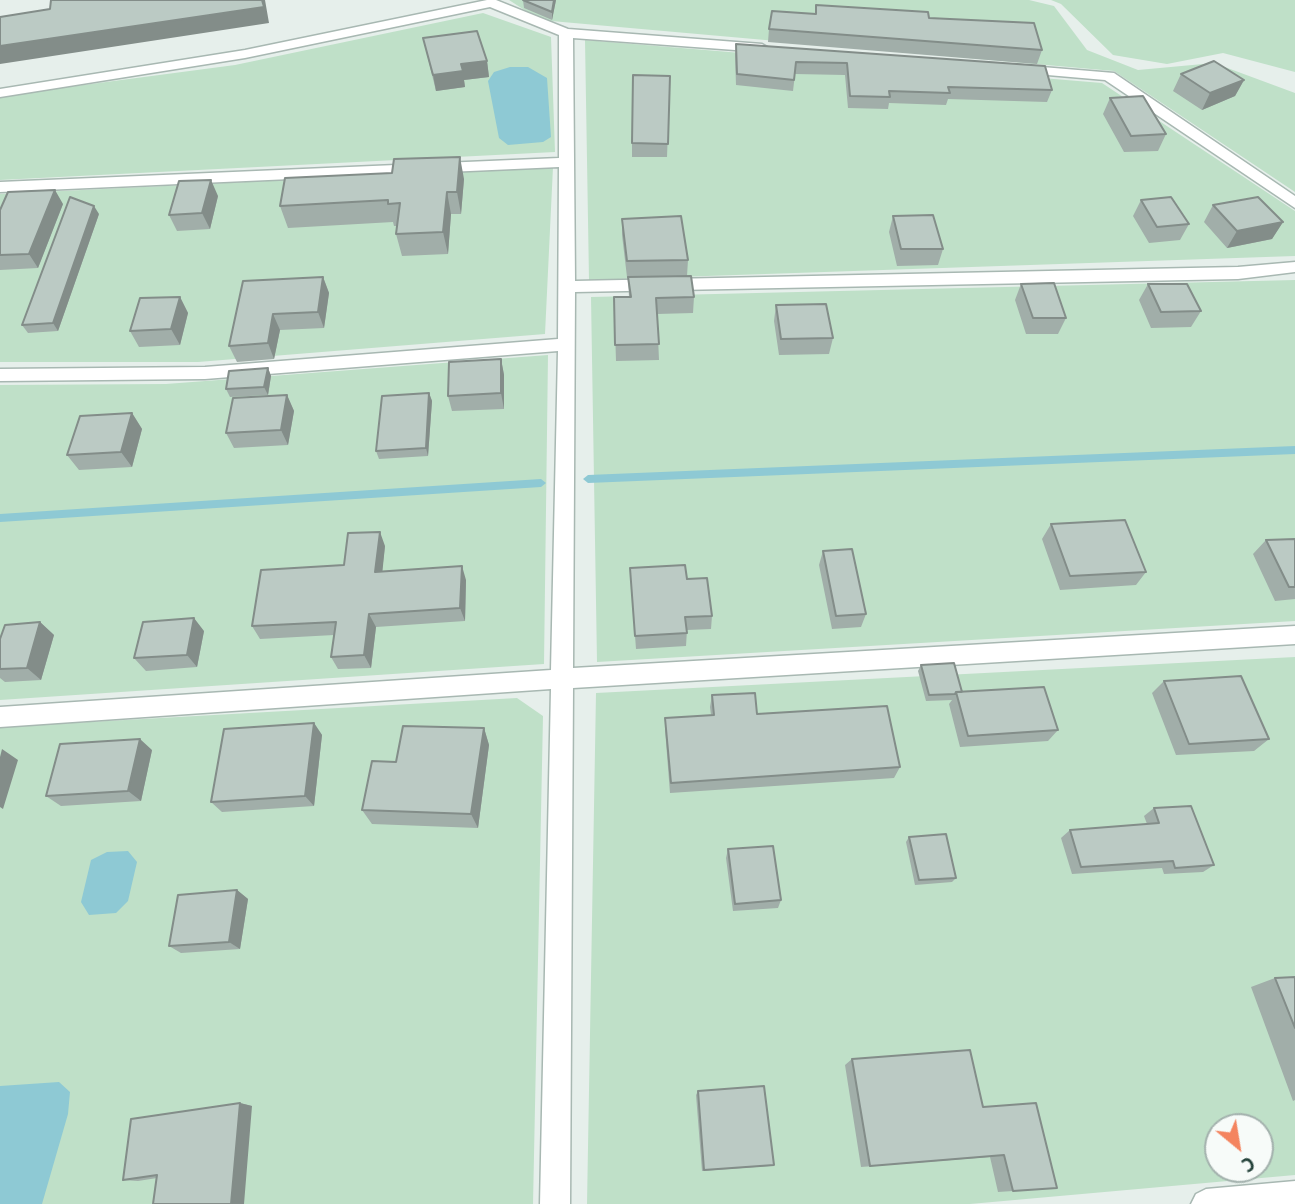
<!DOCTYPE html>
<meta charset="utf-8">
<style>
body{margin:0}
#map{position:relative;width:1295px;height:1204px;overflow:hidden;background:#e6efeb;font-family:"PT Sans",sans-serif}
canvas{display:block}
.north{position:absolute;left:1204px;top:1113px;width:70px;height:70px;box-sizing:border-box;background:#f7fbf9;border:2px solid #a3b1ad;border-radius:50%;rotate:150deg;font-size:19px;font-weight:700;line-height:28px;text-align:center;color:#24423a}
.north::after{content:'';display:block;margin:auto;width:24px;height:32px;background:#f4845f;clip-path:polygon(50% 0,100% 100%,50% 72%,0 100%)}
</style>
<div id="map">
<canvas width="1295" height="1204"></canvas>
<div class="north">С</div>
</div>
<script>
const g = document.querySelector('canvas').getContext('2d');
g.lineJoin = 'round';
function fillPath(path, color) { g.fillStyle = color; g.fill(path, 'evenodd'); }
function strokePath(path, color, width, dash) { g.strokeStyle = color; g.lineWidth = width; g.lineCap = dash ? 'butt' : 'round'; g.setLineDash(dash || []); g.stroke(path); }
fillPath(new Path2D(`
 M509,0H1029L1054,6L1087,50L1138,70L1214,63L1295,93V192L1114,71L540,20Z
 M1051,0H1295V72L1223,53L1167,64L1113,55L1061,4Z
 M483,13L551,37L555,152L0,180V96L235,65Z
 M585,40L1102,83L1295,211V256L589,280Z
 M553,167L545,334L198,362H0V194Z
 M1295,280V621L597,662L591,297Z
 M548,355L544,664L0,700V385L166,384Z
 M1295,657V1175L970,1204H587L596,693ZM1218,1127H1260V1169H1218Z
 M517,698L543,716L533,1204H0V727Z`), '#bfe0c8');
fillPath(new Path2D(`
 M510,67H528L547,78L551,137L543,142L508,145L499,138L488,81L494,72Z
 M128,851L137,862L128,901L116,913L89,915L81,902L91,860L107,852Z
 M59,1082L70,1092L68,1114L42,1204H0V1086Z`), '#8ec9d4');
fillPath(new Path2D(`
 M1295,446V454L588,483L583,479L588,475Z
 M541,479L546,483L541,487L0,522V514Z`), '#8ec9d4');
const minor = new Path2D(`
 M487,0H496L568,29L762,44L769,48L762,52L573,38L575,281L1238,267L1295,262V272L1238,279L575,292L573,668L1295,626V644L573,688L570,1204H540L551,689L0,727V707L551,670L558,351L205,379L0,381V369L205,367L558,339L559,167L0,192V182L559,158V35L490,7L245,58L0,97V89L245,50Z
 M1018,65L1114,73L1295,196V208L1105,80L1013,72V66Z
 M1295,1181V1204H1191L1196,1194L1206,1189Z`);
strokePath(minor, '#a8b8b2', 3);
fillPath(minor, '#fff');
fillPath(new Path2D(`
 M523,0H556L552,20L524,8Z
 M816,5L929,18L1042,50L1037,64L768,42L769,29L815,14Z
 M423,38L487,61L489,77L464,80L465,87L436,91Z
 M736,44L1052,90L1047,102L948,99L946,105L889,103L888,109L848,108L845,75L795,74L793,91L736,85L735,55Z
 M1181,74L1244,80L1235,96L1202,110L1173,91Z
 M670,76L667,157H632V143Z
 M1110,98L1166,134L1158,151L1124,152L1103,114Z
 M464,179L461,214H451L448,254L402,256L396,234L397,226H394L393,222L288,228L280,206Z
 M218,196L210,229L177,231L169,215Z
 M1141,200L1189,224L1180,240L1149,243L1133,216Z
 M63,204L38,268L0,270V210Z
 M1213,205L1283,222L1272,239L1227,248L1204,222Z
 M99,214L58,331L28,333L22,325Z
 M893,216L943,249L938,265L897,266L889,232Z
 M622,219L688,260L687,276L627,277L622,235Z
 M323,277L329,293L324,328L280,330L274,359L237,362L229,346Z
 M628,277L694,297L693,313L657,314L659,360L616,361L614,297H629Z
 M1021,284L1066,318L1058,334H1026L1015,300Z
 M1148,284L1201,311L1191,327L1151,328L1139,300Z
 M180,297L188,313L180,345L139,347L130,331Z
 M776,305L833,338L829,354L779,355L774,321Z
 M501,359L504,375V409L452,411L448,396Z
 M268,368L271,376L268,395L230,397L226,389Z
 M429,393L432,401L428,456L379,459L376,451Z
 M287,395L294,411L288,445L234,448L226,433Z
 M132,413L142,429L132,467L79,470L67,455Z
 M1051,524L1146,572L1136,585L1060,590L1042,539Z
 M1295,539V599L1275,601L1253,554L1266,540Z
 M385,546L382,571L466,580L465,621L376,627L371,668L338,669L331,657L334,635L260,639L252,626L344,565Z
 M823,551L866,614L861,627L832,629L819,565Z
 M630,568L687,579L712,616L711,629L687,630L686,646L636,649Z
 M40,622L54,635L41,680L5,682L0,678V639Z
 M204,631L197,667L146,671L134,658Z
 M921,665L962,692L1058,730L1048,741L960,747L949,704L952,700L926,701L918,671Z
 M1164,681L1269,739L1254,751L1176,755L1152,693Z
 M712,695L757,714L900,767L894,778L670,793L665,729V718L711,715L710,707Z
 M314,723L322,735L314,806L222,812L211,802Z
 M484,728L489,745L478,828L372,824L362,810L396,762Z
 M152,750L141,801L61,806L46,796Z
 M1154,808L1214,865L1203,872L1164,874L1162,868L1072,874L1061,838L1070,830L1147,824L1144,816Z
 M909,837L956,878L952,882L915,885L906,842Z
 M728,849L781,900L778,908L733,911L726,858Z
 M237,890L248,899L240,949L181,953L169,946Z
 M1295,977V1100L1293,1101L1251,987L1275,978Z
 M852,1059L983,1107L1036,1103L1013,1191L998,1192L990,1157L861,1167L845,1065Z
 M698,1091L774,1165L770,1166L702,1171L696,1095Z
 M240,1103L252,1106L157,1178L138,1181L123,1180Z`), '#a1aea9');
fillPath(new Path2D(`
 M262,0H265L269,23L0,64V46Z
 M554,0H556L552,20V12Z
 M487,61L489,77L464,80L465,87L436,91L433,75L461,64Z
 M1244,80L1235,96L1202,110L1210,93Z
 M460,157L464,179L461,214L457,192Z
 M211,180L218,196L210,229L202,213Z
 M55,190L63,204L38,268L29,254Z
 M447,192L451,214L448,254L443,232Z
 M94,206L99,214L58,331L53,323Z
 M1283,222L1272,239L1227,248L1237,231Z
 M323,277L329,293L324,328L318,312Z
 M180,297L188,313L180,345L171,329Z
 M273,314L280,330L274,359L268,343Z
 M501,359L504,375V409L501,393Z
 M268,368L271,376L268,395L264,387Z
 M429,393L432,401L428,456L426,448Z
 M287,395L294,411L288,445L281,430Z
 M132,413L142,429L132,467L121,452Z
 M380,532L385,546L381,585L375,572Z
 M462,566L466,580L465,621L460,608Z
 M369,614L376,627L371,668L364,655Z
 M194,618L204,631L197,667L187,655Z
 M40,622L54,635L41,680L27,668Z
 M314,723L322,735L314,806L305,796Z
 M484,728L489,745L478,828L471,814Z
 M140,739L152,750L141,801L128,791Z
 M2,749L18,760L3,809L0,807V757Z
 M237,890L248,899L240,949L229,942Z
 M240,1103L252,1106L244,1204H231Z`), '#838d89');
const building = new Path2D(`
 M51,0H262L264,7L0,46V17L50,9Z
 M523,0H554L552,12Z
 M816,5L928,12L929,18L1034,23L1042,50L769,29L772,11L816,14Z
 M477,31L487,61L461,64L463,71L433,75L423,38Z
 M736,44L1045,66L1052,90L948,87L950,93L889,91L890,97L850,96L847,63L796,62L794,80L737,74Z
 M1214,61L1244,80L1210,93L1181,74Z
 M633,75L670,76L668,144L632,143Z
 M1143,96L1166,134L1131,136L1110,98Z
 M460,157L457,192H447L443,232L396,234L400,203L388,204V200L280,206L285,178L392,173L394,159Z
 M211,180L202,213L169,215L179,181Z
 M55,190L29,254L0,255V210L8,192Z
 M70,197L94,206L53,323L22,325Z
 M1171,197L1189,224L1157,227L1141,200Z
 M1258,197L1283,222L1237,231L1213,205Z
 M933,215L943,249H901L893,216Z
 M681,216L688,260L627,261L622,219Z
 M691,276L694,297L656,298L659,344L615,345L614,297H631L628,277Z
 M323,277L318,312L273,314L268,343L229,346L243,281Z
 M1054,283L1066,318H1033L1021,284Z
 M1148,284H1187L1201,311L1161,312Z
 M180,297L171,329L130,331L140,298Z
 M826,304L833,338L781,339L776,305Z
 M501,359V393L448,396L449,362Z
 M268,368L264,387L226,389L229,371Z
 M429,393L426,448L376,451L382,396Z
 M287,395L281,430L226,433L233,398Z
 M132,413L121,452L67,455L80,416Z
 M1125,520L1146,572L1070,576L1051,524Z
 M380,532L375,572L462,566L460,608L369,614L364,655L331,657L336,622L252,626L261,570L344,565L348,533Z
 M1295,539V587H1289L1266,540Z
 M852,549L866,614L836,616L823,551Z
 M685,565L687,579L707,578L712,616L685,617L687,633L635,636L630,568Z
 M194,618L187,655L134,658L143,622Z
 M40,622L27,668L0,669V639L5,625Z
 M954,663L962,692H956L955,694L929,695L921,665Z
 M1241,676L1269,739L1189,744L1164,681Z
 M1044,687L1058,730L968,736L956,692Z
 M755,693L757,714L887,706L900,767L671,783L665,718L714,715L712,695Z
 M314,723L305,796L211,802L224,729Z
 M403,726L484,728L471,814L362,810L372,761L396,762Z
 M140,739L128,791L46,796L60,744Z
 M1191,806L1214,865L1175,868L1173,861L1081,867L1070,830L1159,823L1154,808Z
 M946,834L956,878L919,880L909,837Z
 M773,846L781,900L735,904L728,849Z
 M237,890L229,942L169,946L178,895Z
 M1295,977V1028L1275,978Z
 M970,1050L983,1107L1036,1103L1057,1188L1013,1191L1004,1155L870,1166L852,1059Z
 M764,1086L774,1165L704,1170L698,1091Z
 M240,1103L231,1204H153L157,1175L123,1180L131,1119Z`);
fillPath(building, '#bbcac4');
strokePath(building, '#838d89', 2);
</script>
